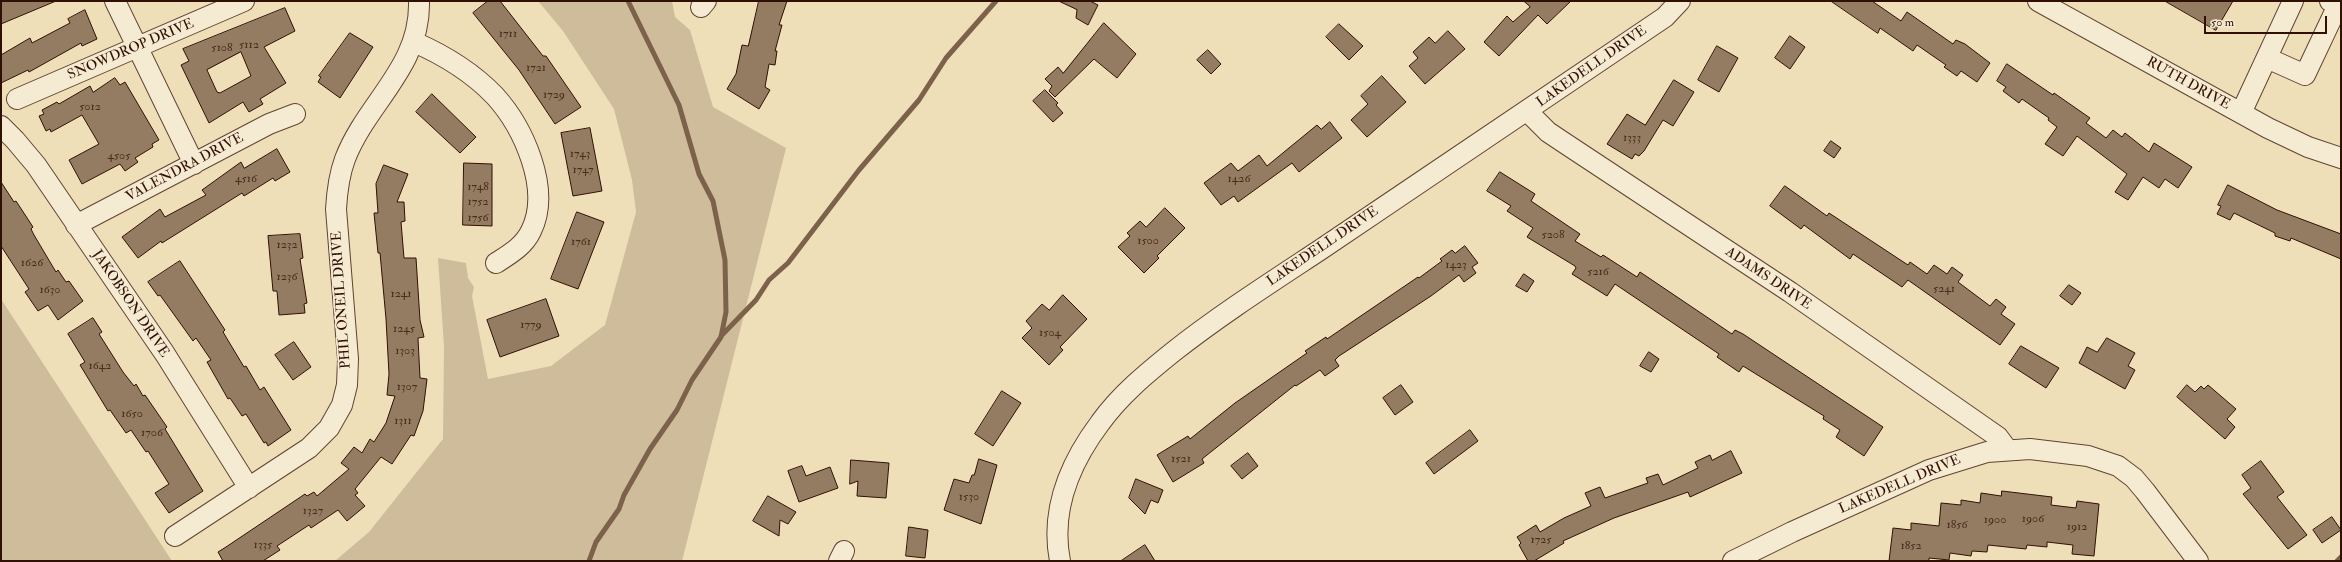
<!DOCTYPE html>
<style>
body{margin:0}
#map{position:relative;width:2342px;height:562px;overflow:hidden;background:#efdfb9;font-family:"IM FELL Double Pica",serif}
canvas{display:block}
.frame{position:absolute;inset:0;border:2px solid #311004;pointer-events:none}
.scale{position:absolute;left:2204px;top:16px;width:123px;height:18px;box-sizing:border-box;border:2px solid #311004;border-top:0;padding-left:5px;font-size:12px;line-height:14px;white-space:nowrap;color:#311004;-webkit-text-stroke:3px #f5ead2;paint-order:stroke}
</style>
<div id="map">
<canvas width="2342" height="562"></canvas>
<div class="frame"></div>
<div class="scale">50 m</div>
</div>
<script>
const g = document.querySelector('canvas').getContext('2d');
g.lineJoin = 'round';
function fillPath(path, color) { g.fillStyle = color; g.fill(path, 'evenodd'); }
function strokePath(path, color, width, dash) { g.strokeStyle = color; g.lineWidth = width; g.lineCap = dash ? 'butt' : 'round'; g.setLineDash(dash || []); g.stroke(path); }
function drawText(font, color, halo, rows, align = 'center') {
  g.font = font + ' "IM FELL Double Pica",serif'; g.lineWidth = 3.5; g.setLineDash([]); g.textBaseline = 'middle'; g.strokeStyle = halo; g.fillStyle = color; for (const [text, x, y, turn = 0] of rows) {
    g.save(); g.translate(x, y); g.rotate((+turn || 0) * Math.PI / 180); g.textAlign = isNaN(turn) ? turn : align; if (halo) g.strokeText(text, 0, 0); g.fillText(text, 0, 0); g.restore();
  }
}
fillPath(new Path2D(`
 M538,1H672L675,17L690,30L713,107L786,148L682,561H335L369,532L443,439L444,346L438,258L466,263L468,278L474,287L472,296L488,379L551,366L605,325L636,212L632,180L614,109L563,31Z
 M1,299L172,561H1Z`), '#cfbc9a');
strokePath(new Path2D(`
 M721,336L756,300L769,280L788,263L859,170L919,100L946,58L996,1
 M589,561L596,542L619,509L624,495L650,449L677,410L692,380L721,337L726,312L725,260L713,201L699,174L679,105L628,1
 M2337,561L2341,557`), '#7c624b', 5);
const building = new Path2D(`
 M1,1H56L1,24Z
 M488,1H500L543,56H546L581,107L555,124L519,70L473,13Z
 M759,1H787L779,25H782L775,51H777L775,65L769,64L765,87L770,90L759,109L727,89L736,74L742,45L748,46Z
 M1059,1H1090L1098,5L1088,25L1076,18L1077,10Z
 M1524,1H1571L1547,24L1538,15L1499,56L1484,42L1507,16L1513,22L1530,7Z
 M1831,1H1872L1901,21L1907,12L1953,44L1956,40L1965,44L1990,63L1977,82L1961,71L1957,76L1944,67L1946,65L1917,45L1913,51L1880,28L1878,33Z
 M2165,1H2233L2216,30Z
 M285,8L295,31L264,47L286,83L260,99L263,104L249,112L243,102L209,123L181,65L189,61L183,49ZM241,52L251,76L220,93L217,92L207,70Z
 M85,10L97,39L82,46L81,43L29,72L28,70L1,83V55L30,38L32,43L70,23L68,19Z
 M1104,23L1136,54L1117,78L1094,59L1055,97L1049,91L1052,86L1045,79L1058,67L1063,73Z
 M1339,24L1363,46L1349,60L1326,37Z
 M1448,31L1465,49L1425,84L1409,66L1418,58L1413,52L1429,37L1435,43Z
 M350,33L373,47L340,98L318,82L321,77L319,76Z
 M1790,36L1805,47L1790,69L1775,58Z
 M1717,46L1738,58L1719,92L1698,80Z
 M1208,50L1221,64L1211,74L1197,60Z
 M2007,64L2053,95L2054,93L2090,118L2086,123L2106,138L2113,130L2122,137L2125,133L2149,152L2154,143L2192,167L2178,188L2165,179L2159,188L2143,177L2128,200L2115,192L2127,174L2077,136L2063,156L2045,144L2057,127L2048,120L2049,118L2022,99L2019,103L2003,91L2006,87L1997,81Z
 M1382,76L1406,102L1367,137L1351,120L1368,104L1361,96Z
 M115,78L120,85L125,82L159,140L152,144L153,147L135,158L138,162L125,171L120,164L82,184L69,160L99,144L82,115L51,132L50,129L46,131L39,116L44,114L42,110L57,102L59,104L90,86L93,92Z
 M1674,80L1694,92L1673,126L1663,120L1644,151L1639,156L1635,154L1632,159L1607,144L1627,114L1645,125Z
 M1045,90L1058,103L1056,105L1063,113L1053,122L1033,101Z
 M432,94L476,137L460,153L416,112Z
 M1330,122L1342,138L1299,172L1292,163L1238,202L1234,196L1221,205L1204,183L1231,163L1238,171L1259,155L1267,166L1317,125L1321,129Z
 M590,128L602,191L573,196L561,133Z
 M1831,141L1841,148L1834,158L1824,151Z
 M277,149L290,172L275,181L273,178L244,196L242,193L162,243L161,241L138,258L122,237L160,209L165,217L206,195L202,190L241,162L244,168Z
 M464,163L492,164V226L463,225Z
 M384,165L408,174L397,202H404L405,221L401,222L404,258H416L420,320L424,337L418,338L420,378L427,379L423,411L414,436L411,435L392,464L381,457L355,489L358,493L355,495L365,506L347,521L338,510L311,528L309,525L277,546L280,550L263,561H223L218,552L226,547L302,496L305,494L307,496L314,492L317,496L349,469L341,463L354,447L362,453L370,439L374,442L386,423L395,396L387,395L389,374L386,319L380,253H378L374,213H378L376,184Z
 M1500,172L1535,194L1531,201L1580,234L1575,241L1601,257L1603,255L1637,277L1640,272L1732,334L1735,330L1743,334L1883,427L1864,456L1836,437L1840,430L1823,419L1824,416L1743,366L1739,372L1717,357L1719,354L1615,284L1607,296L1572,274L1576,268L1575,266L1527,237L1533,228L1507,211L1511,206L1487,191Z
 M1,182L14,202L16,201L33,227L31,229L34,235L56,272L58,270L66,282L69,281L83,301L58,320L48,305L38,311L25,292L29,289L1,246Z
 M2228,185L2277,210L2341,234V259L2291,238L2290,241L2275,236V233L2234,213L2230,220L2217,214L2221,206L2218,205Z
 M1785,186L1827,216L1829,213L1908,265L1910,262L1927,274L1934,265L1947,274L1952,267L1963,275L1958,282L1990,306L1996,299L2006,307L2001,314L2015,324L2000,345L1908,280L1902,287L1853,254L1850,259L1808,228L1804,225L1801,229L1770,206Z
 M1165,208L1185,228L1157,256L1159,258L1144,273L1118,247L1130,236L1127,233L1140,221L1146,227Z
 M577,212L604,222L578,289L551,279Z
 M300,234L303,258L300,259L307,303L304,304L305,313L279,315L277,291H273L268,236Z
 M1465,246L1478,263L1472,267L1476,273L1464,282L1459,275L1431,296L1339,356L1335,360L1339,366L1325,376L1320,370L1296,386L1295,385L1202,459L1204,463L1173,482L1157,455L1188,436L1190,439L1235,403L1307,353L1305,351L1326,337L1327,339L1418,277L1419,278L1442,261L1440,259L1452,250L1455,253Z
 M180,261L225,330L223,332L244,367L246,366L260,390L264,387L291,430L268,446L266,442L264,443L246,414L242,416L230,398L228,399L207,362L211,360L196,338L193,341L160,295L158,296L148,282Z
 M1524,274L1534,281L1527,292L1516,286Z
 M2069,285L2081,293L2072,305L2060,296Z
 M1063,295L1087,319L1060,347L1063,350L1049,365L1022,338L1032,328L1026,321L1042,304L1049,310Z
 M546,299L559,336L500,357L487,320Z
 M93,318L102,332L99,334L123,372L134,386L136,384L143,396L145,395L167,427L165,429L203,491L169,513L155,493L169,484L148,451L146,452L131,430L126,433L110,410L108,411L80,365L85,362L68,334Z
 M2107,338L2135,353L2128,366L2135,370L2125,389L2079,363L2087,347L2097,352Z
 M294,342L311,367L293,380L275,355Z
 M2021,346L2059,368L2046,388L2009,364Z
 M1649,352L1659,359L1651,372L1640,366Z
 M1401,385L1413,402L1395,415L1383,398Z
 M2187,385L2195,392L2201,386L2204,389L2208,385L2236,409L2227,419L2235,427L2225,439L2177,397Z
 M1002,391L1021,403L993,446L975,434Z
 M1470,430L1478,441L1434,474L1426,463Z
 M1731,451L1742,473L1690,497L1688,492L1614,518L1563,541L1564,543L1534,561H1528L1519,545L1521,543L1517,537L1536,525L1540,532L1564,518L1591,506L1585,493L1600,487L1605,498L1648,483L1646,478L1658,474L1663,485L1698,468L1695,462L1710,455L1712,460Z
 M1248,453L1258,466L1242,479L1231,466Z
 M979,459L997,465L981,524L944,510L954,479L969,483L972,475H974Z
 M851,460L889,463L886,498L857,496L858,481L850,484Z
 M2261,461L2284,492L2277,497L2307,535L2288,549L2243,494L2251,488L2242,475Z
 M802,466L806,476L830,467L838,488L799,502L788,471Z
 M1136,479L1163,490L1158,503L1151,500L1145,514L1129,498Z
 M2002,491L2052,497L2051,505L2076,508L2077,501L2099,504L2094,556L2072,554L2073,545L2047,542V547L2027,545L2026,549L1988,545L1987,552L1972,551L1971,556L1950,553L1949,560L1929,558V561H1889L1893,528L1911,530V523L1939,526L1941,503L1961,505V500L1980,503L1981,493L2001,496Z
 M768,496L796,512L788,524L780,520L779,536L753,521Z
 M2332,517L2341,530L2322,543L2313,530Z
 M909,527L928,530L925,558L906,556Z
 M1145,545L1155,561H1121Z`);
fillPath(building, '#947c62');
strokePath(building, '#311004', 1);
const minor = new Path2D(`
 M115,1L194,164
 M2038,1L2268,128L2308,147L2341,158
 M701,7L706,1
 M414,42C444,55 472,72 495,96C523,127 552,189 531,231C524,246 510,254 496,263
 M2267,58L2305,75L2338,5L2330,1
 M17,99L244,1
 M1527,111L1548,132L1566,144L1790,292L1988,430L1998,437L2007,449
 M2241,113L2293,1
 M1,126L15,140L36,165L165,354L249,488
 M76,225L269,124L295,114
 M175,536L309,448L329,428L342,405L347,385L348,359L336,209C337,192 339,175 345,159C367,102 421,67 419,1
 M839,561L844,551
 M1060,561C1050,510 1070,463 1100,423C1120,395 1147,373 1173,352C1220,315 1270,283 1320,250C1435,172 1551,95 1665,17L1680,1
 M1733,561L1792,532L1929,470L1987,452L2030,449L2088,456L2118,466L2134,478L2145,491L2198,561`);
strokePath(minor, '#604431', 22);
strokePath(minor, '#f5ead2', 20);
drawText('12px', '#4a2b1c', null, [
 ["1711",508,34],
 ["5112",249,45],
 ["5108",222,48],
 ["1721",536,68],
 ["1729",554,95],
 ["5012",90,107],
 ["1333",1632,138],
 ["1743",580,154],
 ["4505",119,156],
 ["1747",583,170],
 ["4516",246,179],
 ["1426",1239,179],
 ["1748",478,187],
 ["1752",478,202],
 ["1756",478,218],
 ["5208",1553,235],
 ["1500",1148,241],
 ["1761",581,242],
 ["1232",287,245],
 ["1626",32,263],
 ["1423",1456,265],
 ["5216",1598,272],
 ["1236",287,277],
 ["5241",1944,289],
 ["1630",50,290],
 ["1241",401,294],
 ["1779",531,325],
 ["1245",404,329],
 ["1504",1050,333],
 ["1303",405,351],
 ["1642",100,366],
 ["1307",407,387],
 ["1650",132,414],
 ["1311",403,421],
 ["1706",152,433],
 ["1521",1181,459],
 ["1530",969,497],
 ["1327",313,511],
 ["1906",2033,519],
 ["1900",1995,520],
 ["1856",1957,525],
 ["1912",2077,527],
 ["1725",1541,540],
 ["1335",263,545],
 ["1852",1911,546]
]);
drawText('14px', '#311004', '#f5ead2', [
 ["SNOWDROP DRIVE",131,50,-23],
 ["LAKEDELL DRIVE",1592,67,-35],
 ["RUTH DRIVE",2188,84,29],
 ["VALENDRA DRIVE",185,168,-28],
 ["LAKEDELL DRIVE",1323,247,-34],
 ["ADAMS DRIVE",1768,279,34],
 ["PHIL ONEIL DRIVE",342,300,-94],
 ["JAKOBSON DRIVE",130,304,56],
 ["LAKEDELL DRIVE",1900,485,-23]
]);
</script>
